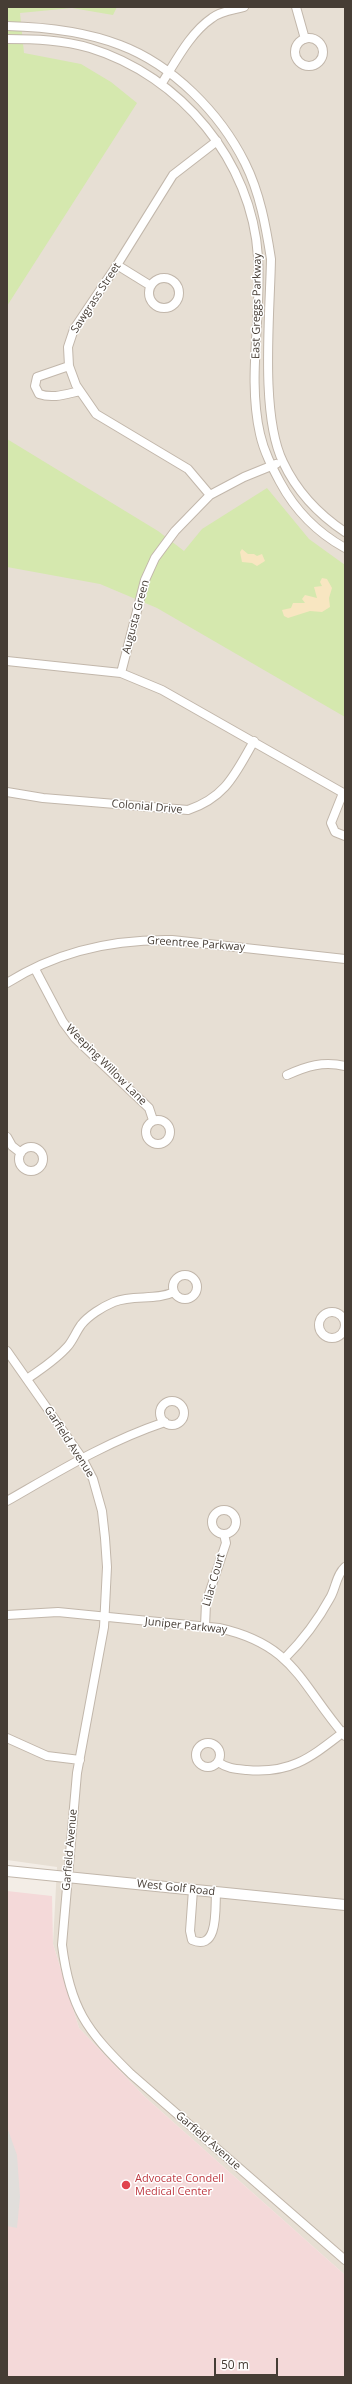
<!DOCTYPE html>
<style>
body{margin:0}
#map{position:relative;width:352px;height:2384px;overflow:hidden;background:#f3ede6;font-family:"Open Sans",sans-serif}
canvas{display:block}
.frame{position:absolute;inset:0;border:8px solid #463d35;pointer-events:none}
.scale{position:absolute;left:214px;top:2358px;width:64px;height:18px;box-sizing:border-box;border:2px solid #463d35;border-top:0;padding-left:5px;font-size:12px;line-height:14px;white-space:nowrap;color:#463d35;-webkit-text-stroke:3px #fff;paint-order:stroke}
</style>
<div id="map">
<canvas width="352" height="2384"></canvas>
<div class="frame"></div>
<div class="scale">50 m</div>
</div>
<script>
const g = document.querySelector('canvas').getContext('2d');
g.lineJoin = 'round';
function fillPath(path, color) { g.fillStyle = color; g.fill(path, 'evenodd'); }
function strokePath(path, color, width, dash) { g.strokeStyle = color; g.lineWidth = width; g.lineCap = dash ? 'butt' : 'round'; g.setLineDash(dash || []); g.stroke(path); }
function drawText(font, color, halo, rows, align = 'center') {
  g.font = font + ' "Open Sans",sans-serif'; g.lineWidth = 3; g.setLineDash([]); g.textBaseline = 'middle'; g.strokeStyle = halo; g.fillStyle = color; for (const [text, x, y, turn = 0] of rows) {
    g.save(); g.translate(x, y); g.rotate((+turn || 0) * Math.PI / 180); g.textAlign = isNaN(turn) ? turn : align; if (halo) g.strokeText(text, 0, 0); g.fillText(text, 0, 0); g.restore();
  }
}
fillPath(new Path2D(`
 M7,7H345V2275L144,2096L79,2028L53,1944L57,1867L7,1860Z`), '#e7dfd4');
fillPath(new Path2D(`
 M7,1891L52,1896L53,1944L79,2028L144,2096L345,2275V2377H7Z`), '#f4d9d9');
fillPath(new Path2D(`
 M7,7H117L113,15L72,8L20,13L24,53L81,64L111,82L137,103L7,306Z
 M7,439L158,531L184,551L202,529L267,488L309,539L345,565V717L157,608L100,584L7,567Z`), '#d5e8ae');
fillPath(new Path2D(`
 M242,549L248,554H254L257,556L262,554L265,561L257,566L252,563L242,562L240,552Z
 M322,578L327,579L332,588L329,598L330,607L322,612L310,611L288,618L284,616L282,610L291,608L293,603H305L302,599L305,595L317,598L314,587L322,586L320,582Z`), '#f8e6c1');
fillPath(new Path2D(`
 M7,2127L17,2155L20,2197L17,2228L7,2226Z`), '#e1dedb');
const minor = new Path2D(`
 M296,7L305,39
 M7,26C46,27 84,31 120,45C173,65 220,113 245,163C260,193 266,227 271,259C270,314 260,415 283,462C297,492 318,514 345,532
 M295 52a14 14 0 1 1 28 0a14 14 0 1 1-28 0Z
 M7,39C35,39 63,40 90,48C181,76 252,161 258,257C262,316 247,377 260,434C264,452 272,467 280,482C295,510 318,533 345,548
 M162,83C176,61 190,33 212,18C221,11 234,10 244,7
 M117,265L151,286
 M149 293a15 15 0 1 1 30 0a15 15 0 1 1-30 0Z
 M69,366L37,377L35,386L39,394C53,399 66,394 80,391
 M210,495L188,469L96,414L76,385L69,366L68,347L74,329L117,265L173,175L217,141
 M7,661L121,673L162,690L345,794
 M121,673L145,580L155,558L175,531L210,495L244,477L276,464
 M7,792L43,798L188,810C226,797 235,774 254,741
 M343,793L331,823L335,832L345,836
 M35,969L63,1022L75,1038L149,1108L153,1120
 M7,983C56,952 114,939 172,940L345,959
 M287,1075C307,1066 323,1061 345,1066
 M146 1132a12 12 0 1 1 24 0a12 12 0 1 1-24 0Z
 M7,1137L12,1146L21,1153
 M19 1159a12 12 0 1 1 24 0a12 12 0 1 1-24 0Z
 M173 1287a12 12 0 1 1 24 0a12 12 0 1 1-24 0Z
 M319 1325a13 13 0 1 1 26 0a13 13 0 1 1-26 0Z
 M7,1351L82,1458L93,1479L102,1511L105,1538L107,1567L104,1627L77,1773L62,1945C70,2008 86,2030 131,2074L345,2260
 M27,1379C41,1369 56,1360 68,1346C73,1340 76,1332 81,1325C88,1316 102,1307 114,1302C133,1294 156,1301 174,1292
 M160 1413a12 12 0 1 1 24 0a12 12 0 1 1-24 0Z
 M7,1501C61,1470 106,1442 165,1422
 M212 1522a12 12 0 1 1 24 0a12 12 0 1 1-24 0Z
 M7,1615L58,1612L219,1628C295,1645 300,1684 345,1736
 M205,1627L206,1603L226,1543L224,1534
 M285,1658C303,1640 318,1620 330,1598C336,1588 336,1575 345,1567
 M7,1738L47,1756L80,1760
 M196 1755a12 12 0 1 1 24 0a12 12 0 1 1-24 0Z
 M218,1762C228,1769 236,1769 247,1770C292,1774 311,1757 345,1731
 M193,1890L190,1931L192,1940C219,1952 215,1908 216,1892`);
const tertiary = new Path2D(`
 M7,1871L345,1905`);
strokePath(minor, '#c2b7ab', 10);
strokePath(tertiary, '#c2b7ab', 12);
strokePath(minor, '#fff', 8);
strokePath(tertiary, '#fff', 10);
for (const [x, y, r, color] of [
 [126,2185,5,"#e0444e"]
]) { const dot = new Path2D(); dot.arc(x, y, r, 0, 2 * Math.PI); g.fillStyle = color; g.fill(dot); strokePath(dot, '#fff', 1.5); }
drawText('11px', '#463d35', '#fff', [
 ["Sawgrass Street",96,298,-57],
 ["East Greggs Parkway",257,306,-89],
 ["Augusta Green",136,617,-75],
 ["Colonial Drive",147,807,5],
 ["Greentree Parkway",196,944,4],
 ["Weeping Willow Lane",106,1065,45],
 ["Garfield Avenue",69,1442,57],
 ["Lilac Court",214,1580,-74],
 ["Juniper Parkway",186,1626,6],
 ["Garfield Avenue",70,1850,-85],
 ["West Golf Road",176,1888,6],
 ["Garfield Avenue",208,2141,41]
]);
drawText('11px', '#be3a42', '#fff', [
 ["Advocate Condell",135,2179],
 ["Medical Center",135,2192]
], 'left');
</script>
